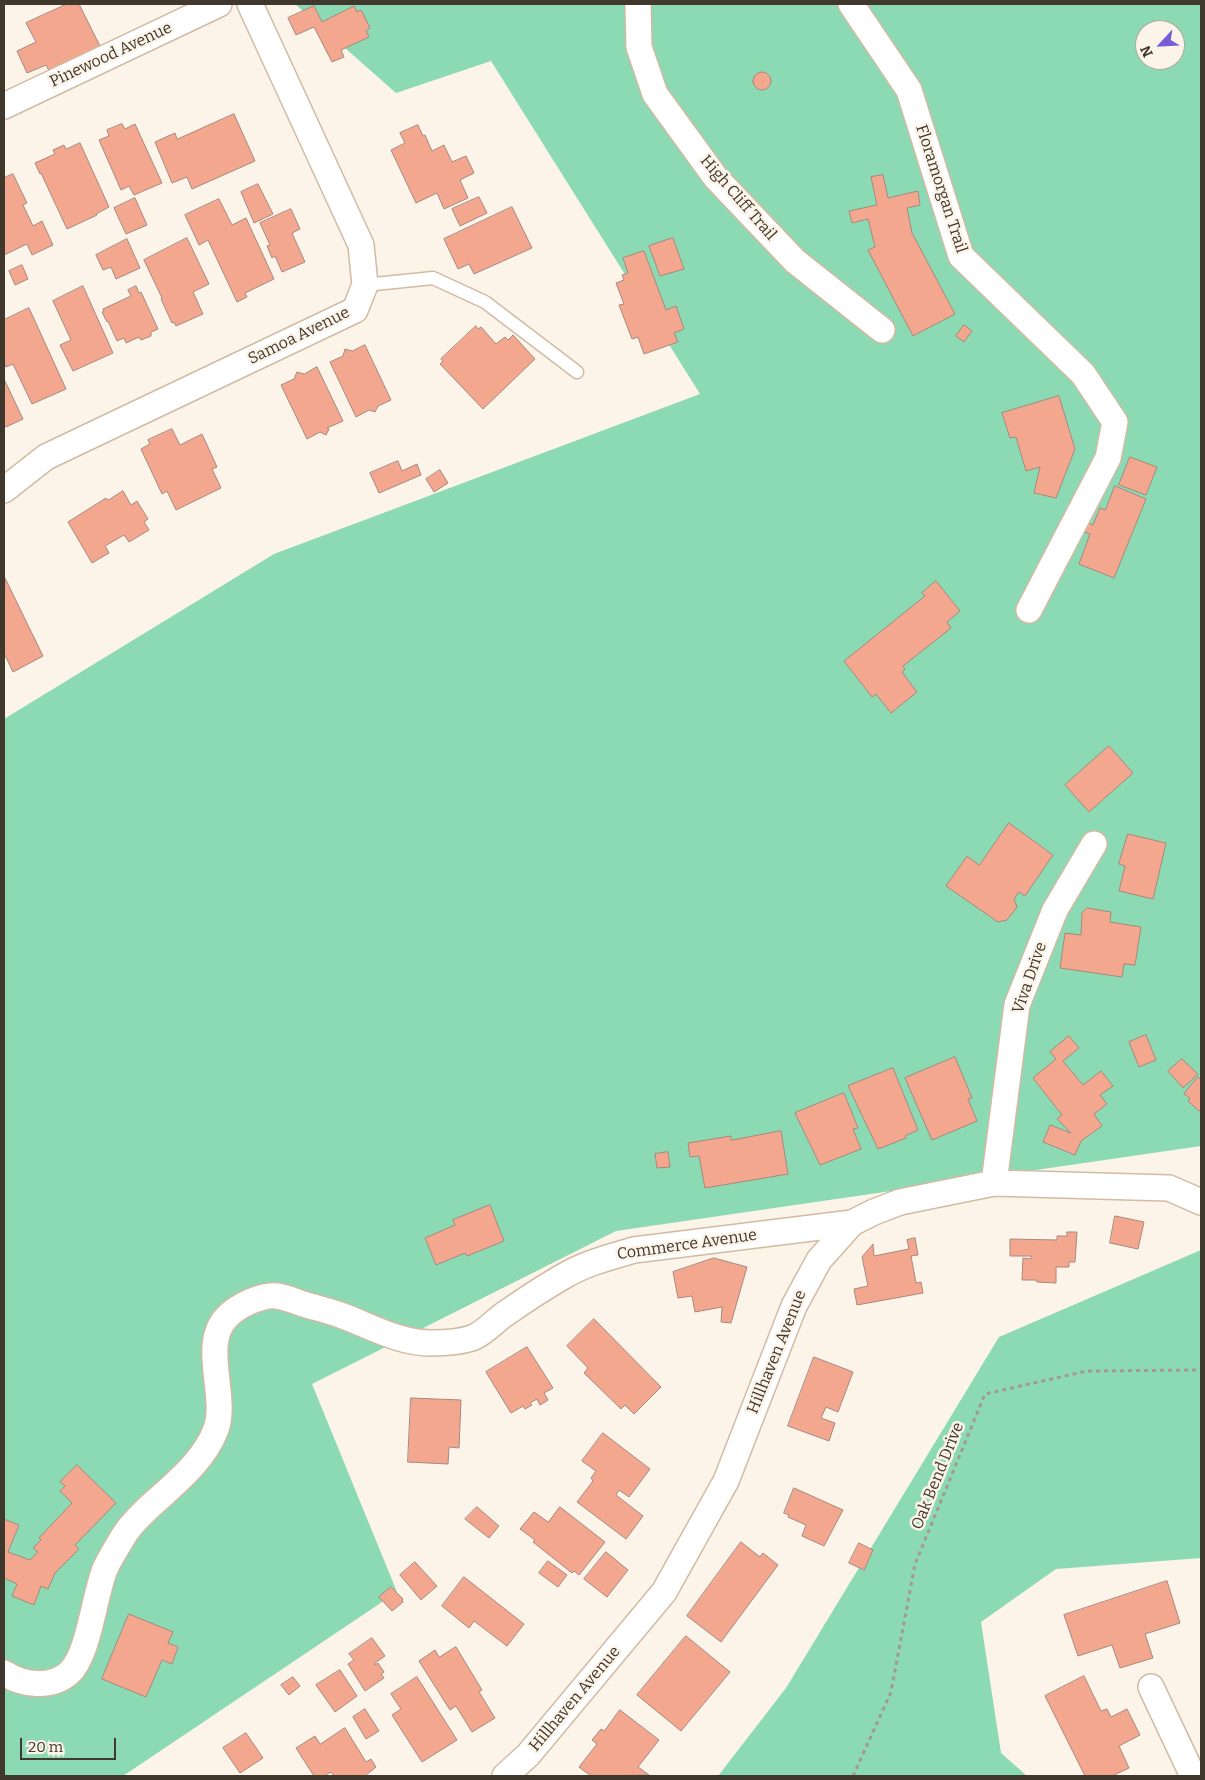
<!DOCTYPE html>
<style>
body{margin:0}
#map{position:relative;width:1205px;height:1780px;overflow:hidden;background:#fcf3e9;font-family:Bitter,serif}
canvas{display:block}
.frame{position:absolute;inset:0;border:5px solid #40372d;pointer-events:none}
.north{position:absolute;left:1135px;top:20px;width:50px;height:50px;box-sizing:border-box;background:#fcf3e9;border:1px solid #b1a89e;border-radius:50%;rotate:245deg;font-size:14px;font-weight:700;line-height:20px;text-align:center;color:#40372d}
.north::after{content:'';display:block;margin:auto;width:18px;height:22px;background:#735ed8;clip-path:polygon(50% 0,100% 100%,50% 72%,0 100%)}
.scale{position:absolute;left:20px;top:1738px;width:96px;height:22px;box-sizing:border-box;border:2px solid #40372d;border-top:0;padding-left:6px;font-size:15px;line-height:18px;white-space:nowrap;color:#40372d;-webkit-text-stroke:4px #fcf3e9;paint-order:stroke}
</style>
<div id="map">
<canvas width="1205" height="1780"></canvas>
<div class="frame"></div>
<div class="north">N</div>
<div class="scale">20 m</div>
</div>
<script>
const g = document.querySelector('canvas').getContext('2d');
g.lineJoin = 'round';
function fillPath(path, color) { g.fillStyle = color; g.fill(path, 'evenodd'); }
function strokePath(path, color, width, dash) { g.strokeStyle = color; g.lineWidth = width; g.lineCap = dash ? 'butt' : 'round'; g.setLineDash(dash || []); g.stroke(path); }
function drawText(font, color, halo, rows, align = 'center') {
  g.font = font + ' Bitter,serif'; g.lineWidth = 5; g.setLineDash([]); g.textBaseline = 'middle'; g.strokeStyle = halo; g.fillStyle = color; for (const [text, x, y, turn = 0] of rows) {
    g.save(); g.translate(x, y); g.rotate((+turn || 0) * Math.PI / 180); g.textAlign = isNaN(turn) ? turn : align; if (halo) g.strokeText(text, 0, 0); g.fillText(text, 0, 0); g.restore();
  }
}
fillPath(new Path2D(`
 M295,4H1201V1146L616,1231L312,1384L397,1592L123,1776H4V719L274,554L700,394L491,61L396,93ZM1145,30H1175V60H1145Z
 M1201,1250V1558L1056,1569L981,1622L1001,1753L1027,1776H718L786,1688L999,1337Z`), '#8cdab3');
const building = new Path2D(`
 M67,4H79L105,56L54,80L46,65L27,73L17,51L36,42L26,23Z
 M314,6L322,22L354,6L357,12L361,10L370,28L366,31L369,37L341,50L344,57L332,62L314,27L296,35L288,18Z
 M753 81a9 9 0 1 1 18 0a9 9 0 1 1-18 0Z
 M234,114L255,161L192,189L187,177L172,183L155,142L175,133L177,139Z
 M122,124L125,129L135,124L162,183L134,195L129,186L121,190L99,140L109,136L107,130Z
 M418,125L423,136L425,135L432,151L444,145L452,162L466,156L474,173L460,180L468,198L444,209L437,193L416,203L391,150L405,143L400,133Z
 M80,143L109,207L96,214L97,215L67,229L41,173L40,174L35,163L55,154L53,150L64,145L66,149Z
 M13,174L27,203L23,205L33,226L42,221L53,245L32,255L27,244L4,255V178Z
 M883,175L888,198L918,191L920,205L907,208L912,233L955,314L913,336L868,250L875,247L868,219L852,223L849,211L877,205L871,177Z
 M258,184L273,214L254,223L241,192Z
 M479,197L487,213L460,226L452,209Z
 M135,198L147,225L126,234L114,208Z
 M219,199L232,225L246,218L274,279L245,293L247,297L237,302L208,240L199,245L185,215Z
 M512,207L532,248L474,274L469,264L458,269L444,239Z
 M291,209L300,229L292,233L305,262L282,272L275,256L272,258L267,246L270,245L260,223Z
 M187,238L209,284L193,292L203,314L176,326L174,322L172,323L161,299L162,298L144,260Z
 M673,238L684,269L660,276L649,246Z
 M127,239L140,268L116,279L111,267L103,270L96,255Z
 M644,251L666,310L676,306L684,329L674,333L678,342L644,354L638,337L632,339L619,305L624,304L616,283L624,280L622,275L628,273L623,258Z
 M22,265L28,279L15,285L9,271Z
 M83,286L113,353L73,371L60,345L71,340L53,301Z
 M136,286L139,293L141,292L158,329L151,332V336L141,340L139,337L126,343L124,338L117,341L108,321L107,322L102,312L104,311L103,309L131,296L128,290Z
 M29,308L66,389L32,404L13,364L6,367L4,362V320Z
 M964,325L972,331L964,342L956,336Z
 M476,326L478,329L481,327L496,344L505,337L508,340L513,335L535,359L483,409L440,364L443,361L441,359Z
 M365,345L391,400L378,406L375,412L369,410L356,417L330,362L343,356L345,349L352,351Z
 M317,367L343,421L327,428L329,429L326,435L320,432L307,439L281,385L294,379L297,372L304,374Z
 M4,379L23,419L6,427L4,425Z
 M1059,396L1075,449L1056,498L1034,493L1040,467L1026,471L1016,437L1010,438L1002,413Z
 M172,429L180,445L202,434L217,467L212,469L221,488L176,510L167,491L162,494L141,449L150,444L148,440Z
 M1130,457L1157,467L1146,495L1119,485Z
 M398,461L402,471L417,464L421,475L379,493L370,473Z
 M440,470L448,483L434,492L426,479Z
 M1115,486L1146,499L1114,578L1079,564L1090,534L1082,531L1086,522L1093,525L1100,508L1105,510Z
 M123,491L131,505L137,501L148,519L144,522L149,530L129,542L124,535L105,546L109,553L92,563L68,522L106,498L108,500Z
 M5,578L43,656L13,672L4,653Z
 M936,581L960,611L947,622L951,628L903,666L905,669L902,672L917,692L891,713L876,694L872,697L844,661L925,596L922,593Z
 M1109,746L1133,773L1089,812L1065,785Z
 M1009,823L1053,855L1025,896L1019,892L1014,899L1017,907L1007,920L998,922L946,886L967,856L979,865Z
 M1128,834L1166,843L1153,899L1119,891L1125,866L1119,864Z
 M1087,908L1111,912L1110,922L1141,927L1135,965L1124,964L1122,977L1060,968L1065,933L1081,935L1082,913Z
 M1146,1035L1156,1060L1139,1067L1129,1042Z
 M1069,1036L1079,1048L1063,1061L1083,1085L1101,1071L1113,1086L1100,1095L1107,1104L1094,1114L1102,1126L1081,1141L1075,1155L1043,1142L1050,1125L1071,1133L1057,1119L1062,1115L1033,1078L1056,1059L1050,1052Z
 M955,1057L972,1098L968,1099L977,1121L932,1140L905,1078Z
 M1182,1059L1198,1074L1183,1088L1168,1071Z
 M893,1068L918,1130L905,1136L906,1138L878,1149L848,1086Z
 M1198,1077L1201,1080V1109L1199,1111L1188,1101L1190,1098L1184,1094Z
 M844,1093L858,1128L853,1129L861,1149L820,1165L795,1113Z
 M781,1131L788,1174L705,1188L699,1156L690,1157L688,1143L731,1136V1140Z
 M668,1152L670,1167L657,1168L655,1154Z
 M490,1205L504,1241L467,1256L465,1253L436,1265L425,1238L455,1225L453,1220Z
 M1115,1216L1144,1222L1138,1249L1110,1243Z
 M1067,1232H1077L1075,1262H1069V1267H1056V1283L1037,1282L1036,1280H1022L1023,1258L1031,1259V1256H1010V1239L1057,1240V1236H1067Z
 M915,1238L918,1255L911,1256L916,1283L921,1282L923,1293L857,1305L854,1289L868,1286L862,1257L873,1244L874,1256L909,1249L907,1240Z
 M714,1258L747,1267L731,1323L721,1322L722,1307L695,1312L692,1296L678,1298L673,1272Z
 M594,1319L661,1387L634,1414L625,1405L621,1409L584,1373L588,1368L567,1346Z
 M527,1347L553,1388L544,1393L548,1400L540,1405L537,1399L530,1403L532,1405L525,1409L523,1406L511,1413L486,1372Z
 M814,1357L853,1372L838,1412L826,1407L821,1418L835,1423L829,1441L788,1426Z
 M411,1398L461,1400L459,1448L449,1447L448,1464L408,1462Z
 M603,1433L650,1469L629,1497L619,1490L616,1495L643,1516L626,1539L577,1502L593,1481L591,1478L596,1471L582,1461Z
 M77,1465L116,1503L75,1545L79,1549L55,1573L48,1589L41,1586L34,1605L12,1596L17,1584L4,1578V1519L19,1525L8,1552L30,1560L38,1552L33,1548L41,1540L39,1538L72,1503L60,1491L65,1486L60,1482Z
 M794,1488L843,1510L824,1546L802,1536L806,1525L788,1517L789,1515L784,1513Z
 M477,1507L499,1526L489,1538L465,1519Z
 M560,1507L605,1542L579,1575L574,1571L572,1573L533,1542L535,1540L520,1529L534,1512L548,1522Z
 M741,1542L760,1557L763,1553L778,1565L721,1642L687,1616Z
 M859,1543L873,1550L864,1570L849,1563Z
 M606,1552L628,1570L607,1597L584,1579Z
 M548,1561L567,1575L558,1587L539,1573Z
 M415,1562L437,1586L421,1600L400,1575Z
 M464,1577L524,1624L507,1646L474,1621L469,1628L442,1606Z
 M1167,1581L1180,1623L1145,1634L1153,1658L1120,1668L1112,1645L1078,1656L1064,1615Z
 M391,1587L403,1599L402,1600L403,1602L392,1611L379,1597Z
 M129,1614L173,1632L168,1643L178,1647L172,1664L162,1660L146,1697L102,1679Z
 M686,1636L730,1672L681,1731L637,1695Z
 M372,1638L385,1656L375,1663V1665L378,1663L384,1672L381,1674L384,1678L365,1691L348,1664L354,1660L349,1654Z
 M456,1647L482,1690L479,1692L495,1718L472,1732L456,1706L450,1710L419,1661L435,1650L439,1657Z
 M340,1670L357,1696L335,1712L316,1685Z
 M1084,1676L1101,1711L1107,1709L1111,1717L1127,1709L1140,1735L1119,1746L1129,1768L1112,1776H1085L1045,1696Z
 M293,1677L300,1686L289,1695L281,1685Z
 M417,1677L457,1740L422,1762L392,1715L401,1709L391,1694Z
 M365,1709L379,1731L366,1739L353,1717Z
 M620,1710L659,1740L638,1767L649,1775L591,1776L579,1767L597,1744L592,1740L601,1729L604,1731Z
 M345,1728L366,1762L371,1759L376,1767L365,1776H334L331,1772L324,1776H314L296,1748L315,1736L320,1744Z
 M246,1733L263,1758L240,1773L223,1748Z`);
fillPath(building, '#f4a78f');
strokePath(building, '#a7887e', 1);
const lane = new Path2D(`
 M365,285L433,278L485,302L577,372`);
const street = new Path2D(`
 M638,4L639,47L655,94L716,178L795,261L882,330
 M851,4L909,90L961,256L1083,374L1115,422L1108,458L1029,610
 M4,106L219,4
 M4,490L46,457L355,310L365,285L361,245L250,4
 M994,1183L1017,1005L1055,910L1094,844
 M4,1673C22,1685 51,1689 69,1673C89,1655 94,1596 105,1569C110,1558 117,1547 123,1537C129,1526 138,1518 147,1509C172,1486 204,1462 216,1429C228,1397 200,1344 227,1317C237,1306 262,1294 277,1296C285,1297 295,1301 303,1304C316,1308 330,1311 343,1316C372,1327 400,1343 431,1343C444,1343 460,1342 472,1338C483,1334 493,1323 502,1316C522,1302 543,1288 564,1276C586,1263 610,1257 634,1250L852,1223
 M1151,1687L1193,1776
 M505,1776L528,1755L664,1592L726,1481L794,1306L819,1260L852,1223L874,1212L900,1202L994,1183L1169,1188L1201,1202`);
strokePath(lane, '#d1bba3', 15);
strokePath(street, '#d1bba3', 28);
strokePath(new Path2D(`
 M853,1776L891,1692L915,1564L985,1394L1087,1371L1201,1370`), '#a2998f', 3, [4, 4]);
strokePath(lane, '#fff', 12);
strokePath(street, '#fff', 25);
drawText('16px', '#40372d', '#fcf3e9', [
 ["Pinewood Avenue",111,55,-25],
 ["Floramorgan Trail",941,189,72],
 ["High Cliff Trail",738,198,49],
 ["Samoa Avenue",299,336,-26],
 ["Viva Drive",1030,978,-71],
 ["Commerce Avenue",687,1245,-8],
 ["Hillhaven Avenue",777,1352,-68],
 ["Oak Bend Drive",938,1476,-68],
 ["Hillhaven Avenue",575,1699,-50]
]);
</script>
